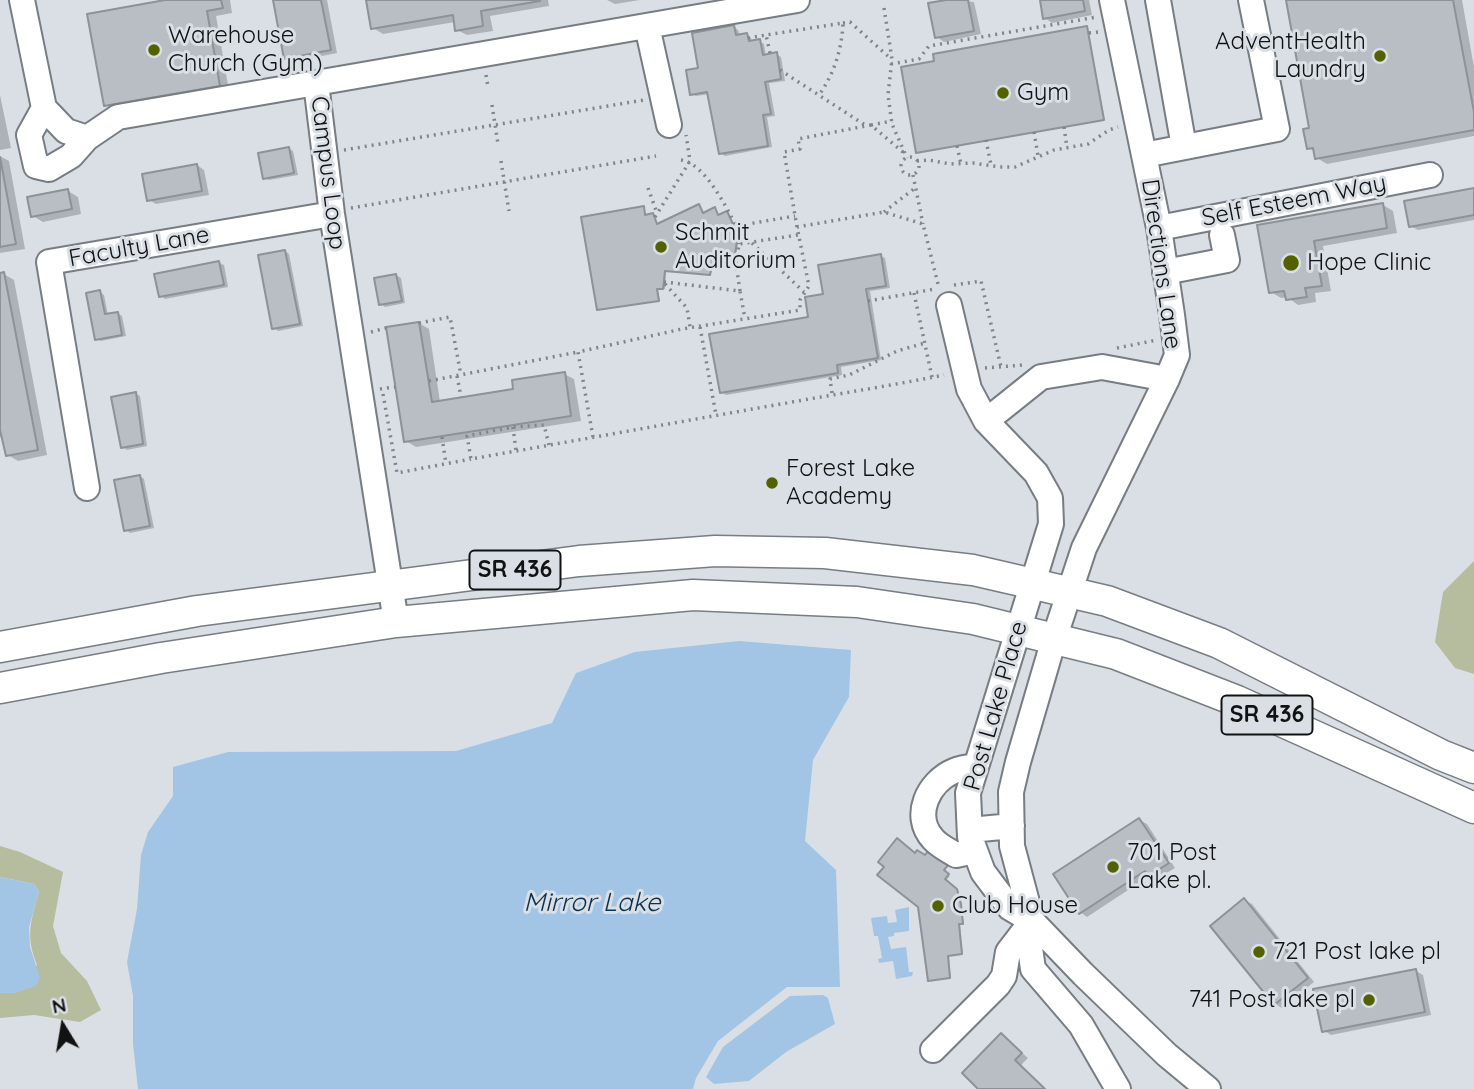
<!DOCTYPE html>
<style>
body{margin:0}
#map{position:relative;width:1474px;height:1089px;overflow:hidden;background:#d9dfe5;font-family:Quicksand,sans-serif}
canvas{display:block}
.north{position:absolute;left:28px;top:991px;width:70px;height:70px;-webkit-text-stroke:5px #d9dfe5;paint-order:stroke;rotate:349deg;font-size:19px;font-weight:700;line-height:28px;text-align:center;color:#101213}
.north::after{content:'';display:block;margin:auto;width:24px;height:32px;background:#101213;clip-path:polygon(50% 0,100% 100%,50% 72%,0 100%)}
</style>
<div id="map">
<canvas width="1474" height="1089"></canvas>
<div class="north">N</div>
</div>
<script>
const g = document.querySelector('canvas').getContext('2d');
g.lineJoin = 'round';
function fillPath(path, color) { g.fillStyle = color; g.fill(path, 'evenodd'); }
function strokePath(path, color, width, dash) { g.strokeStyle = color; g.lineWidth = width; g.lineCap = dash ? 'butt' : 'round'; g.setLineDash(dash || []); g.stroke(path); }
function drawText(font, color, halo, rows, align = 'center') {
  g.font = font + ' Quicksand,sans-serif'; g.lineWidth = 6; g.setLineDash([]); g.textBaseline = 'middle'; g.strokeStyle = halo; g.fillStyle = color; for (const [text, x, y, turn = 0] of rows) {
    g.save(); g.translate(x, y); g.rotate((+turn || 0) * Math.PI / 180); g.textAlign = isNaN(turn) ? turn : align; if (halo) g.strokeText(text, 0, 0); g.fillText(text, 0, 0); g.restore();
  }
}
fillPath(new Path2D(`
 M1474,561V674L1455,668L1435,642L1443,592Z
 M0,846L20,852L63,872L53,926L61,953L87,981L101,1010L80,1022L34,1015L0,1018V993H15L37,965C25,935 31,921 39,892L34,884L0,877Z`), '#b5bd9e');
fillPath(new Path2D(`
 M739,641L851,650L849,697L813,760L805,841L836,870L840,987H787L718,1041L696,1078L693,1089H138L133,1044V996L127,962L137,909L141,855L148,832L173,796V767L228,752L456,751L552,723L576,673L635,652Z
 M0,877L34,884L39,892L29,927L30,947L40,978L36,986L15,993H0Z
 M909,907V931L894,933V936L888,937L891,949L906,947L909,972H913L912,976L896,979L893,961L879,963L878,959L882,958L878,936H874L871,918L887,916L888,923L897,922L895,910Z
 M823,995L828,998L835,1024L786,1052L749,1081L714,1084L706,1077L723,1047L790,996Z`), '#a3c5e5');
fillPath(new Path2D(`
 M175,0H230L232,13L216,16L229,91L116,111L106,105Z
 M274,0H327L337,53L292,62L285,58Z
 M368,0H548L549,6L490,16L493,31L467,35L457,30L455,22L383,34L373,28Z
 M607,0H640L615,4Z
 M955,0L974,2L981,34L944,42L937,37Z
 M1041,0H1089L1092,15L1052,23L1045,18Z
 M1287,0H1462L1474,67V136L1327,164L1317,158L1316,152L1308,148L1311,129Z
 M734,27L738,30L740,36L747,35L751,38L752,42L759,41L764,44L766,56L776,54L781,57L785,81L769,83L775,116L767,117L772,147L725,156L720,153L710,94L696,96L692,94L700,69Z
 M1087,28L1105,120L918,152Z
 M0,95L11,148L0,150Z
 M289,149L293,151L298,175L269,180L265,178Z
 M0,156L9,161L25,249L0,253Z
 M197,165L204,170L209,195L156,204L149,200Z
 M1474,190V220L1418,230L1410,226Z
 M68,191L78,197L81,214L43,222L33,216Z
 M1383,205L1393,211L1397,233L1323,246L1331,291L1315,293L1316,302L1298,305L1287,297L1281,298L1271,292L1259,227Z
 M644,208L647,217L655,216L658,225L704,214L715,209L719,217L728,214L739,237L735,260L727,259L726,266L713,264L711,275L666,271L665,289L658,290L660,301L600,310L599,309Z
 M285,251L289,254L303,326L278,331L274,328Z
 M880,256L885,258L890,288L870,291L881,360L841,367L842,375L726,395L721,392L810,318L825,295Z
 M219,263L224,265L228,287L165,299L161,296Z
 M4,274L14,280L47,455L18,461L8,455L4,437H0V432L10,430L0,429V275Z
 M396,275L401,278L405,303L385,307L381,304Z
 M100,292L104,295L108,315L117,313L122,316L126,336L101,341L97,339Z
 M419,323L429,329L440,402L515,390L564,374L574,379L581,421L416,447L406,441Z
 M136,394L140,396L147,446L127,450L123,447Z
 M140,476L144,479L154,528L130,533L126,530Z
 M1139,820L1147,824L1175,868L1157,879L1151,875L1087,917L1080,912Z
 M962,849L944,872L950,876L945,881L958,891L964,924H960L963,954L949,956L951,978L931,980L915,855L925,857Z
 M1244,900L1252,904L1314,982L1282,1008L1275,1004Z
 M1416,971L1423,975L1431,1015L1331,1035L1323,1030Z
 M1002,1036L1028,1058L1021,1065L1046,1089H981Z`), '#0003');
const building = new Path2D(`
 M165,0H221L223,8L207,11L220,86L104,106L87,14Z
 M273,0H321L331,50L284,59Z
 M366,0H539L540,1L481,11L483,26L455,31L453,15L371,29Z
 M946,0H968L974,31L935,38L928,3Z
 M1040,0H1083L1085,11L1043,19Z
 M1286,0H1453L1474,112V130L1315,159L1313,148L1307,149L1303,129L1309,128Z
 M734,25L736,35L747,33L749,41L760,39L763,55L777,52L781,79L765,82L771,114L763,115L768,146L719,154L707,92L690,95L686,70L698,68L692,33Z
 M1087,26L1104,120L916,153L901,67L934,61L933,54Z
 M289,147L294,173L263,179L258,153Z
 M0,157L16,244L0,247Z
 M197,164L202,191L147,201L142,174Z
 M1474,188V215L1409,227L1404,201Z
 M68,189L72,209L31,217L27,197Z
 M1383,203L1387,228L1314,241L1322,286L1305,288L1307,297L1286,300L1284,291L1269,293L1257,225Z
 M699,204L703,213L715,207L718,215L727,211L738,235L734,260L726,259L725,266L712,264L710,275L665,271L663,289H657L659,301L597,310L581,217L644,206L645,215L653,213L657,224Z
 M285,250L300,324L272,329L258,255Z
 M881,254L886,286L866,289L878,358L837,365L838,373L720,393L709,334L808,317L805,297L823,294L818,265Z
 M219,261L224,285L159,297L154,274Z
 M4,272L38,450L6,456L0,430V273Z
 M396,274L402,301L379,305L374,278Z
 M100,290L105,314L118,312L122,335L95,340L86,293Z
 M419,322L432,402L513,389L512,380L565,372L571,416L404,442L386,327Z
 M136,392L143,444L121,448L111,397Z
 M140,475L150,526L124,531L114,480Z
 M1139,818L1169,863L1149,876L1145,871L1079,914L1053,874Z
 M943,832L962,847L944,870L949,874L945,879L957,889L961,904L963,924H959L962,954L948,956L950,978L928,981L918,907L877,875L884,867L878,862L897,838L915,853L917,850L925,855Z
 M1244,898L1308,978L1274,1005L1210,926Z
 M1416,969L1425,1012L1322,1032L1313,989Z
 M1001,1033L1022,1053L1015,1060L1045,1089H978L962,1073Z`);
fillPath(building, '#b9bec4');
strokePath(building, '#8c9297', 2);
const minor = new Path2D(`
 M22,0L44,108L66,131L87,138
 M1158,0L1184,147
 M647,26L669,125
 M44,108L29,135L36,166L49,169L71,156L87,138L118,117L316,83
 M1144,155L1277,129L1251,0
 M1159,228L1430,175
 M1165,272L1227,260L1222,235
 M949,305L969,389L986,421L1036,473L1050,498L1051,524L968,793L970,837L983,872L1010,908L1032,921L1083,974L1167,1055L1208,1089
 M986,421L1041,377L1102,367L1167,379
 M87,488L49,262L332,214
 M396,622L332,214L316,83L797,0
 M970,830L1012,826
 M975,851L956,855C948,850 939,846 933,839C912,816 928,782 954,771C961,768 969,767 976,766
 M1032,921L1012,846L1011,792L1018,762L1054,639L1084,548L1167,379L1177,355L1172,315L1159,228L1112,0
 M1027,927L1033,969L1081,1025L1118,1089
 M933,1050L998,985L1004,976L1008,952L1031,922`);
const major = new Path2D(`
 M0,647L197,611L579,561L715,551L825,553L973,570L1107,601L1219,643L1441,755L1474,768
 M0,688L161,658L396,622L693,595L857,602L973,619L1116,654L1237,701L1474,808`);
strokePath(minor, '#777d82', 28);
strokePath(major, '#777d82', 33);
strokePath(new Path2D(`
 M884,8L892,59L888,95L892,124L907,158
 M843,23L850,22L890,58
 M1089,33L1099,32
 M748,38L766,35
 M770,53L766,35L843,23C842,49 834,74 819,95
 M891,64L919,59L929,46L1097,17
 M780,70L865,125
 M486,75L488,87
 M492,105L498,144
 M871,125L892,121
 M1064,127L1067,148
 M1034,132L1038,156
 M986,140L991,165
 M957,146L961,164
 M344,150L644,100
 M901 166a9 9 0 1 1 18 0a9 9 0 1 1-18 0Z
 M681,160C704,163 726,206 736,226
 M501,161L509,211
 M917,161L929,160L950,164L973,163L1000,167H1015L1054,150L1088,144L1109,130L1118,127
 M913,175L923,224
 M648,188L657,213
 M351,208L656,156
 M884,212L915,188
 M655,217L690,161L686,135
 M797,227L784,152L800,149L798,139L871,125L904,153
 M752,243L804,292
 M739,244L736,226L795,216
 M664,282L740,291L745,319
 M665,284L687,308L690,327
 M954,285L981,281L1001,367
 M740,291L736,264L739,244L798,235
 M914,293L932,377
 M868,301L935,289
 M419,323L450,317L461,375
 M700,327L716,415
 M371,332L386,328
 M1117,348L1157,340
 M985,368L1023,365
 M457,376L461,397
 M429,381L578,352
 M380,389L395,387
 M832,393L830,379L849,375L897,351L925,343
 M383,394L397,473L471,459
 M513,427L516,451
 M442,437L446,464
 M593,437L578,352L682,329L800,310V300L809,286L797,227L884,212L923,224L939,288
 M549,445L544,425L513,427L467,436L471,459C578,440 685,421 792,402C843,393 894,385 944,375`), '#818589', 3.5, [2, 5]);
strokePath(minor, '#fff', 24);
strokePath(major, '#fff', 30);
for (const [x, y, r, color] of [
 [154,50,7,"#546101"],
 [1380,56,7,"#546101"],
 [1003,93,7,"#546101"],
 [661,247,7,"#546101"],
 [1291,263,9,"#546101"],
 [772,483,7,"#546101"],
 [1113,867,7,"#546101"],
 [938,906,7,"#546101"],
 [1259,952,7,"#546101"],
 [1369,1000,7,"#546101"]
]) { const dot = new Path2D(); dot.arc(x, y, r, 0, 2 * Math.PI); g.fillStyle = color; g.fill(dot); strokePath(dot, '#d9dfe5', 2.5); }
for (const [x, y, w] of [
 [515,570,91],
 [1267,715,91]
]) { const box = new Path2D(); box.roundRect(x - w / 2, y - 19.5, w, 39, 5); g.fillStyle = '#d9dfe5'; g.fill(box); strokePath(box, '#101213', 2); }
drawText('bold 23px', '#101213', null, [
 ["SR 436",515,570],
 ["SR 436",1267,715]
]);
drawText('24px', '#101213', '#d9dfe5', [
 ["Warehouse",168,36],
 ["Church (Gym)",168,64],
 ["AdventHealth",1366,42,"right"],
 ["Laundry",1366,70,"right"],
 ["Gym",1017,93],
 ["Schmit",675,233],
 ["Auditorium",675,261],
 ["Hope Clinic",1307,263],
 ["Forest Lake",786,469],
 ["Academy",786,497],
 ["701 Post",1127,853],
 ["Lake pl.",1127,881],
 ["Club House",952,906],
 ["721 Post lake pl",1273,952],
 ["741 Post lake pl",1355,1000,"right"]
], 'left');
drawText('24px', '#101213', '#d9dfe5', [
 ["Campus Loop",328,173,83],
 ["Self Esteem Way",1294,201,-11],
 ["Faculty Lane",139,247,-10],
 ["Directions Lane",1161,264,82],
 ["Post Lake Place",996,706,-74]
]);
drawText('italic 26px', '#0a3251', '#d9dfe5', [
 ["Mirror Lake",592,903]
]);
</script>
